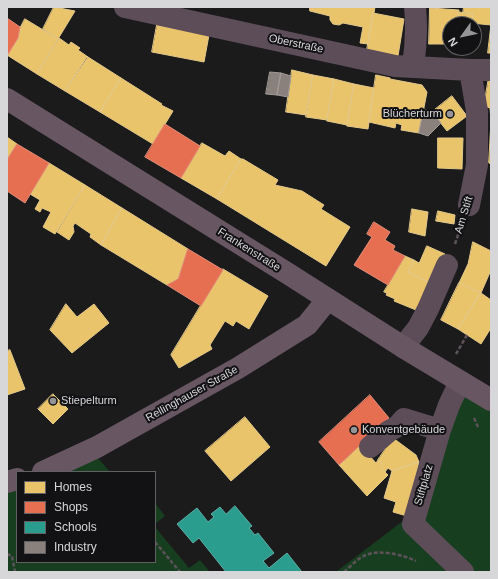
<!DOCTYPE html>
<meta charset="utf-8">
<style>
body{margin:0}
#map{position:relative;width:498px;height:579px;overflow:hidden;background:#1b1b1c;font-family:Helvetica,sans-serif}
canvas{display:block}
.frame{position:absolute;inset:0;border:8px solid #d7d6d9;pointer-events:none}
.legend{position:absolute;left:16px;top:471px;width:140px;height:92px;box-sizing:border-box;background:#121114;border:1px solid #616063;margin:0;padding:5px 7px;list-style:none;font-size:12px;color:#d7d6d9}
.legend li{display:flex;align-items:center;gap:8px;height:20px}
.legend b{width:20px;border:1px solid #616063}
.north{position:absolute;left:442px;top:16px;width:40px;height:40px;box-sizing:border-box;background:#121114;border:1px solid #616063;border-radius:50%;rotate:237deg;font-size:11px;font-weight:700;line-height:16px;text-align:center;color:#d7d6d9}
.north::after{content:'';display:block;margin:auto;width:14px;height:18px;background:#959597;clip-path:polygon(50% 0,100% 100%,50% 72%,0 100%)}
</style>
<div id="map">
<canvas width="498" height="579"></canvas>
<div class="frame"></div>
<ul class="legend">
<li><b style="height:11px;background:#e9c46a"></b>Homes</li>
<li><b style="height:11px;background:#e76f51"></b>Shops</li>
<li><b style="height:11px;background:#2a9d8f"></b>Schools</li>
<li><b style="height:11px;background:#8a817c"></b>Industry</li>
</ul>
<div class="north">N</div>
</div>
<script>
const g = document.querySelector('canvas').getContext('2d');
g.lineJoin = 'round';
function fillPath(path, color) { g.fillStyle = color; g.fill(path, 'evenodd'); }
function strokePath(path, color, width, dash) { g.strokeStyle = color; g.lineWidth = width; g.lineCap = dash ? 'butt' : 'round'; g.setLineDash(dash || []); g.stroke(path); }
function drawText(font, color, halo, rows, align = 'center') {
  g.font = font + ' Helvetica,sans-serif'; g.lineWidth = 4; g.setLineDash([]); g.textBaseline = 'middle'; g.strokeStyle = halo; g.fillStyle = color; for (const [text, x, y, turn = 0] of rows) {
    g.save(); g.translate(x, y); g.rotate((+turn || 0) * Math.PI / 180); g.textAlign = isNaN(turn) ? turn : align; if (halo) g.strokeText(text, 0, 0); g.fillText(text, 0, 0); g.restore();
  }
}
fillPath(new Path2D(`
 M461,383L491,402V572H463L413,524Z
 M97,457L110,472H58Z
 M17,486V562H155V527L189,568L200,560L210,572H7V488Z
 M155,503L165,516L155,524Z
 M416,511L461,572H336Z`), '#183e20');
const homes = new Path2D(`
 M54,7L75,11L58,39L43,29Z
 M310,7H375L374,13H373L368,44L360,43L363,27L343,23L339,25L333,24L330,20V16L310,11Z
 M464,7H491V25L471,23L473,14L463,13Z
 M430,8L459,10L458,24H450V44H429Z
 M459,12L473,14L471,24H458Z
 M373,13L404,19L398,56L367,50Z
 M25,19L58,39L37,74L7,55L18,38L19,30Z
 M157,25L209,35L204,62L152,52Z
 M491,25V53H488Z
 M59,38L69,45L71,42L80,48L78,50L88,57L65,91L37,74Z
 M87,57H88L121,78L100,112L65,91Z
 M292,70L313,75L306,115L286,112Z
 M313,75L334,79L327,120L306,117Z
 M376,75L390,78V79L422,85L427,92L419,133L401,130L402,125L396,123L395,128L369,122Z
 M489,77L491,78V121L490,108L484,106Z
 M121,78L162,104L161,105L173,111L153,144L100,112Z
 M334,79L354,84L347,125L327,121Z
 M354,84L374,88L368,129L347,126Z
 M452,96L467,116L447,131L432,112Z
 M491,121V164L489,163Z
 M7,137L17,144L7,160Z
 M438,138H463L462,169L438,168Z
 M202,143L225,156L229,151L241,159L217,199L181,178Z
 M241,159H243L278,180L275,185L302,191L324,205L321,209L350,227L326,266L217,199Z
 M49,163L85,185L55,234L43,227L51,212L42,208L40,212L35,209L40,200L30,194Z
 M85,185L122,208L101,245L90,237L91,234L75,223L73,226L74,232L69,240L57,232Z
 M122,208L188,249L178,279L167,285L101,245Z
 M412,209L428,212L425,236L409,232Z
 M438,211L455,215L454,224L436,221Z
 M473,242L491,251V270L481,293L459,283L468,264Z
 M427,246L445,254L432,284L408,272L414,260L419,263Z
 M405,256L414,260L408,272L432,284L416,310L394,301L395,299L386,295L387,293L384,292Z
 M223,269L268,296L249,329L236,321L233,326L225,321L210,345L212,349L179,368L171,355Z
 M459,283L481,293L458,329L441,320Z
 M481,293L491,300V328L481,344L458,329Z
 M66,304L77,317L94,304L109,323L72,353L50,330Z
 M10,350L25,389L7,395V351Z
 M53,394L68,409L53,424L38,409Z
 M245,417L270,447L231,481L205,451Z
 M393,438L416,455L419,462L392,471L388,468L385,472L380,467L383,464L378,460Z
 M360,445L376,463L378,460L383,464L380,467L388,475L367,496L339,465Z
 M419,462L407,516L393,512L396,502L384,498L392,471Z`);
fillPath(homes, '#e9c46a');
strokePath(homes, '#e4c98b', 1);
const shops = new Path2D(`
 M7,18L20,27L18,38L7,56Z
 M165,124L200,146L181,178L145,157Z
 M17,144L49,163L25,203L7,191V160Z
 M374,222L390,232L385,240L395,246L393,250L405,256L388,285L354,265L372,237L367,234Z
 M188,249L223,270L201,306L167,285L178,279Z
 M370,395L389,418L339,465L319,442Z`);
fillPath(shops, '#e76f51');
strokePath(shops, '#e28e7a', 1);
const schools = new Path2D(`
 M235,506L252,526L249,528L255,535L258,533L274,553L263,561L269,568L287,553L302,572H226L199,538L193,543L177,524L197,508L208,522L214,517L211,514L220,507L226,514Z`);
fillPath(schools, '#2a9d8f');
strokePath(schools, '#5eaea5', 1);
const industry = new Path2D(`
 M270,72L281,73L277,95L266,94Z
 M281,73L291,76L288,97L277,95Z
 M424,109L432,112L441,123L428,136L419,133Z`);
fillPath(industry, '#8a817c');
strokePath(industry, '#a19a98', 1);
strokePath(new Path2D(`
 M455,244L461,226
 M456,354L467,335
 M474,418L478,427
 M155,542L180,572
 M7,554L12,556L15,572
 M344,572C351,566 358,558 366,555C379,549 404,555 416,561`), '#5c5259', 2.5, [4, 2]);
strokePath(new Path2D(`
 M125,7L395,66L470,70H491
 M413,66C416,46 417,27 415,7
 M469,205L477,165V111L470,70
 M403,347L418,328L428,309L447,265
 M460,382L449,405L440,430L413,524L463,572
 M370,447L389,431L398,426L404,419L440,430`), '#5c4d58', 22);
strokePath(new Path2D(`
 M7,99L287,273L403,347L491,400
 M43,472L97,447L238,368L307,325L328,299
 M7,482L17,479`), '#695663', 22);
for (const [x, y, r, color] of [
 [450,114,4,"#959597"],
 [53,401,4,"#959597"],
 [354,430,4,"#959597"]
]) { const dot = new Path2D(); dot.arc(x, y, r, 0, 2 * Math.PI); g.fillStyle = color; g.fill(dot); strokePath(dot, '#121114', 1.5); }
drawText('11px', '#d7d6d9', '#121114', [
 ["Oberstraße",296,44,12],
 ["Am Stift",464,215,-73],
 ["Frankenstraße",249,250,32],
 ["Rellinghauser Straße",192,394,-29],
 ["Stiftplatz",424,485,-74]
]);
drawText('11px', '#d7d6d9', '#121114', [
 ["Blücherturm",442,114,"right"],
 ["Stiepelturm",61,401],
 ["Konventgebäude",362,430]
], 'left');
</script>
